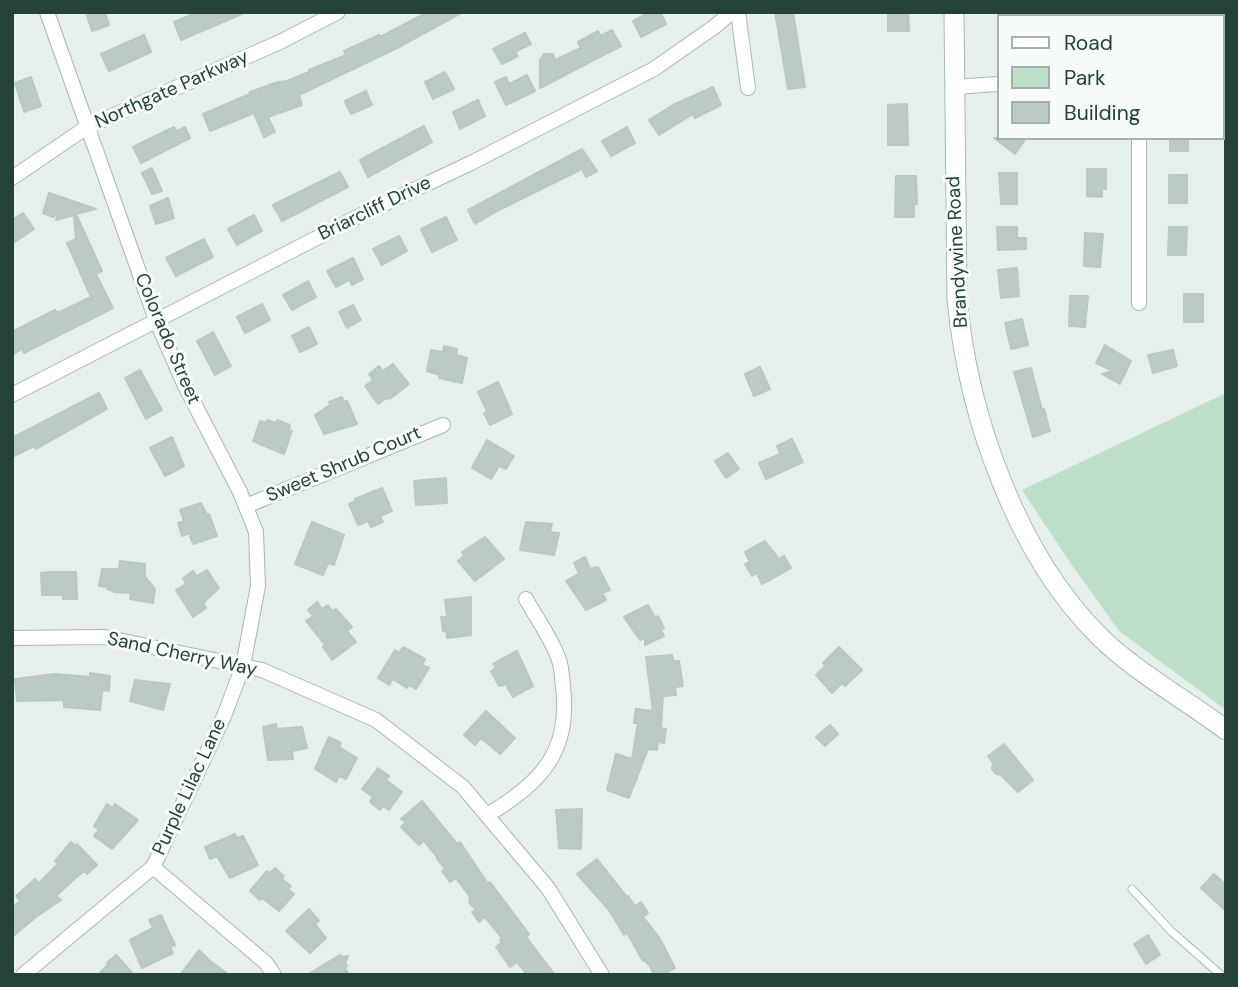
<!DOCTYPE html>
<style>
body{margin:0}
#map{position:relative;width:1238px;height:987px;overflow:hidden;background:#e6efeb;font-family:"DM Sans",sans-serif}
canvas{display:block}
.frame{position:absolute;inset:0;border:14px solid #24423a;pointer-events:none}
.legend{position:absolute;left:997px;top:14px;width:228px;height:126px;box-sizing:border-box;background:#f7fbf9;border:2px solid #a3b1ad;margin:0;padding:9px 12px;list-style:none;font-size:21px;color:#24423a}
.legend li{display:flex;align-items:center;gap:14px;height:35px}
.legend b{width:35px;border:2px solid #a3b1ad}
</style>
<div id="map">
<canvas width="1238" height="987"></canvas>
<div class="frame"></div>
<ul class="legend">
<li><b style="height:9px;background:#fff"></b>Road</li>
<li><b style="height:19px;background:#bfe0c8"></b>Park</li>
<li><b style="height:19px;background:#bbcac4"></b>Building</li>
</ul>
</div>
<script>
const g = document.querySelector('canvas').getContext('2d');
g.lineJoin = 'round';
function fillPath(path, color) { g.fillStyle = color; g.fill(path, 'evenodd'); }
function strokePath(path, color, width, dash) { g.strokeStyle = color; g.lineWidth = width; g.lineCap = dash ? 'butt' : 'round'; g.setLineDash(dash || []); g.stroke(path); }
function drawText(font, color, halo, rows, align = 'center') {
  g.font = font + ' "DM Sans",sans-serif'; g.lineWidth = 6; g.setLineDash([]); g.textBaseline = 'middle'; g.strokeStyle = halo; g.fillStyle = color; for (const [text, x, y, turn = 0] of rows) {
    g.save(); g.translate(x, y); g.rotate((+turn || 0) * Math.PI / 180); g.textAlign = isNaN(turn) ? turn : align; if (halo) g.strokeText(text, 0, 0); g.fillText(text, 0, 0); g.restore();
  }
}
fillPath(new Path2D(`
 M1226,393V710L1119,631L1069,561L1022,490Z`), '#bfe0c8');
const building = new Path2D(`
 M86,12H105L109,25L92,31Z
 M198,12H244V13L181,40L174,22Z
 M428,12H463L397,48L299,95L302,105L268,117L275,132L264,137L254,113L210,131L203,114L250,94V92L278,82L287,81L309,72V70L346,55L344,51L379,35L380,37Z
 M650,12H660L666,24L641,37L633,21Z
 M775,12H793L805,87L788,89Z
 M888,12H908L909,31H888Z
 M612,30L621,46L540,88V60L544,54H553L555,60L581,48L578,42L598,31L601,36Z
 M525,33L531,44L515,52L518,56L502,64L493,49Z
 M144,35L151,52L109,71L101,54Z
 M445,72L454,89L433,99L425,82Z
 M527,75L535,91L506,105L495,82L506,77L509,84Z
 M31,77L41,106L24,112L15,83Z
 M713,87L721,105L695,118L693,114L659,135L649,120L673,105Z
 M366,91L372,105L351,114L345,101Z
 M478,100L485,116L460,129L453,112Z
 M907,104L908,145H888V105Z
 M424,126L432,142L368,177L360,160Z
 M174,127L177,131L185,127L190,138L141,163L133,147Z
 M627,127L635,143L611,156L602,141Z
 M994,138H1026L1015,154Z
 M1170,138H1188V151H1170Z
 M582,149L597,171L586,177L582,169L499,210L475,224L468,210Z
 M152,168L162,191L152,194L142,173Z
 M1087,169H1106V189H1102V197L1087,196Z
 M340,172L348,187L282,221L273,205Z
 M999,173H1017V204H1001Z
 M1169,175H1187V203H1169Z
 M896,176H916L917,204H914V217H895Z
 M49,193L96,209L76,214L102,271L96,274L113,308L24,353L22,349L12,355V332L55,310L58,313L91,297L67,243L76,239L74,215L56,220L58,213L53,217L43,213Z
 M168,198L174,218L156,224L150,206Z
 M23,213L34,229L12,244V220Z
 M254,215L262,231L237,245L228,229Z
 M446,217L457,240L432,252L421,229Z
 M997,227H1017V238H1026V249L998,250Z
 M1169,227H1187L1186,255H1168Z
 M1085,233L1103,234L1100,267L1084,266Z
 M399,236L407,251L382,265L373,249Z
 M204,239L213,257L176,276L166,258Z
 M353,258L363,279L352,285L349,280L336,287L327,271Z
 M1017,268L1019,296L1001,298L998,270Z
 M308,281L316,297L292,310L283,295Z
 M1184,294H1203V322H1184Z
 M1070,296H1088L1085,327L1069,326Z
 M262,304L270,320L245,333L237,317Z
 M353,305L361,320L347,328L339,312Z
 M1022,319L1028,345L1011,349L1005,323Z
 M309,327L317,344L300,352L292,336Z
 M213,332L231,366L215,375L197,341Z
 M1105,345L1131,361L1120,384L1102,374L1113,371L1096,363Z
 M444,346L457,349L456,355L467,358L462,383L439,378L440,375L427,371L431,350L443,352Z
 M1173,350L1177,366L1153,373L1148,355Z
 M393,364L409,384L391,398L385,399L378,404L365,386L373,380L369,374L379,366L383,371Z
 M760,367L770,389L754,396L745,374Z
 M1031,368L1042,410L1044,409L1050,431L1033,437L1014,372Z
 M140,370L162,410L146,419L125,378Z
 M498,382L512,414L490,425L484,413L487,411L478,392Z
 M99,393L107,409L36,449L34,446L12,457V438Z
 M342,397L344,402L347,401L357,424L324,434L315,415L330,405L329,402Z
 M267,420L276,423L277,420L290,425L289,430L292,431L284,454L253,441L260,421L266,423Z
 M172,437L184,466L165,476L150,448Z
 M792,439L803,462L766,479L759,463L780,454L777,446Z
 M487,440L514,456L506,469L499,466L491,479L472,468Z
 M728,453L739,469L726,478L715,461Z
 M446,478L447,503L416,505L414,481Z
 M382,488L392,511L380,516L383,522L371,527L368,521L358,525L349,504L356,501L355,499Z
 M201,503L207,515L209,514L217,536L193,544L189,533L182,536L178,523L184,521L180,510Z
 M312,522L344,535L334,565L328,563L323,575L295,564Z
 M526,522L552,524L550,532L559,533L554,555L520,550Z
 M485,537L504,559L475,581L458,561L464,556L462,552Z
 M765,541L779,559L784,556L791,568L762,584L757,573L752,576L745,564L750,562L745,552Z
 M585,557L590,569L598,567L610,590L602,593L606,600L586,610L566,581L579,574L574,563Z
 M120,561L145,564V577L155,589L153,603L130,599L131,593L115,592L107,589L108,587L99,586L102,569H119Z
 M207,570L219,588L203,603L206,608L193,617L176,590L186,584L183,578L193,571L197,576Z
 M50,572H76L77,599H63V595H42L41,573Z
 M471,597V635L447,638L446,631H443L441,617H447L445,600Z
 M317,602L322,609L328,605L332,611L336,609L352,627L347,631L356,642L332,660L323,647L325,645L306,621L313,616L308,610Z
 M648,605L655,618L658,616L664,628L661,630L664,636L645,645V638L640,640L624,617Z
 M403,647L425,659L422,665L429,668L416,689L409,685L407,688L393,679L389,685L378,678L395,650L399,653Z
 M839,647L862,670L845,686L842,683L832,693L816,675L825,666L823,663Z
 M517,651L533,686L513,697L507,687L509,684L499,686L491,671L496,668L493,664Z
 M672,655L673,661H679L683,686L675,687L676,695L663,696L661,728L666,729L664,743L658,742L657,750L648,749L629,798L607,790L616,754L632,759L638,723H634L636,709L653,711L646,657Z
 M90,673L110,676L109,691L103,690L102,693L100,710L64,707V700L17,701L15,679L54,674L90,677Z
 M135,680L170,684L163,710L130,701Z
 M486,711L515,738L500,754L481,738L475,745L464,735Z
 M276,724L277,729L302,727L307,748L292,751L293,759L268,760L263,727Z
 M830,725L838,734L825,746L816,737Z
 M329,737L341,743L339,747L357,758L346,779L339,776L336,782L315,769Z
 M1004,744L1033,780L1018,792L1001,775L996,774L992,769L993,763L988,756Z
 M378,768L389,776L386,780L402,792L389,810L383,806L380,810L370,802L373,797L362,789Z
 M422,801L457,844L460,842L488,884L490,882L529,934L526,937L555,975H527L517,962L510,967L496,947L502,942L500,940L502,938L485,917L479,922L472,912L476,910L469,902L470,897L456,878L450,882L442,871L445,869L437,859L438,858L424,841L419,845L401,827L406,822L401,819Z
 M107,804L113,808L115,804L138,820L112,849L94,836L99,830L94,826Z
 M582,809L581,849L559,848L556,810Z
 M235,834L237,838L243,836L258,865L230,878L217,856L210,859L205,847Z
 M71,842L75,846L77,844L97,865L87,874L84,871L72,881L56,896L61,900L36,917L12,937V908L20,901L16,896L35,879L39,883L58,864L55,861Z
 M597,859L627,897L628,896L635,906L641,902L648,913L643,917L659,937L675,968L662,975H654L650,966L644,960L643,961L627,933L624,935L609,910L577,874Z
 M275,868L284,876L282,879L291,886L288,889L294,894L279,911L262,898L260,900L250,891L267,871L270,873Z
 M1214,874L1226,885V911L1201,888Z
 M309,909L319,921L315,924L326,938L310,953L286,931Z
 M161,915L175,945L170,947L173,953L142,968L130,940L153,928L149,920Z
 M1148,935L1160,955L1146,964L1134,944Z
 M199,950L209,960L229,975H180Z
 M116,955L134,975H98L108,965L107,963Z
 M340,955L342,957L348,956L345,963L347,966L345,968L349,975H307Z`);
fillPath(building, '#bbcac4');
strokePath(building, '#b8c9c2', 2);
const service = new Path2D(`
 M1132,889L1171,931L1221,975`);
const minor = new Path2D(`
 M738,12L748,88
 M1152,16L1158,12
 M955,87L998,84
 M1139,138V303
 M12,178L87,127L280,42L338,12
 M12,395L365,213L471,163L654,69L714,27L732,12
 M246,506L443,425
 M12,638L104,637L262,670L376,720L463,787L548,888L602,975
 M487,815C540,784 571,752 563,687C562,679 562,668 559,660C552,639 537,619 526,599
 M153,867L266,963L274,975
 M23,975L153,867L224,716L243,666L258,586L256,532L240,492L185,386L156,320L47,12`);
const secondary = new Path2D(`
 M954,12L957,299C968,415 1016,555 1101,638C1136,672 1186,700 1226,730`);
strokePath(service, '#a8b8b2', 9);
strokePath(minor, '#a8b8b2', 16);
strokePath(secondary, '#a4bbb3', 21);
strokePath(service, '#fff', 7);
strokePath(minor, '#fff', 14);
strokePath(secondary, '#fff', 19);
drawText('19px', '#24423a', '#f7fbf9', [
 ["Northgate Parkway",172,90,-24],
 ["Briarcliff Drive",375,209,-26],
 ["Brandywine Road",958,252,-93],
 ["Colorado Street",167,339,67],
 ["Sweet Shrub Court",344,465,-23],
 ["Sand Cherry Way",182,655,12],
 ["Purple Lilac Lane",190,787,-65]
]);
</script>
